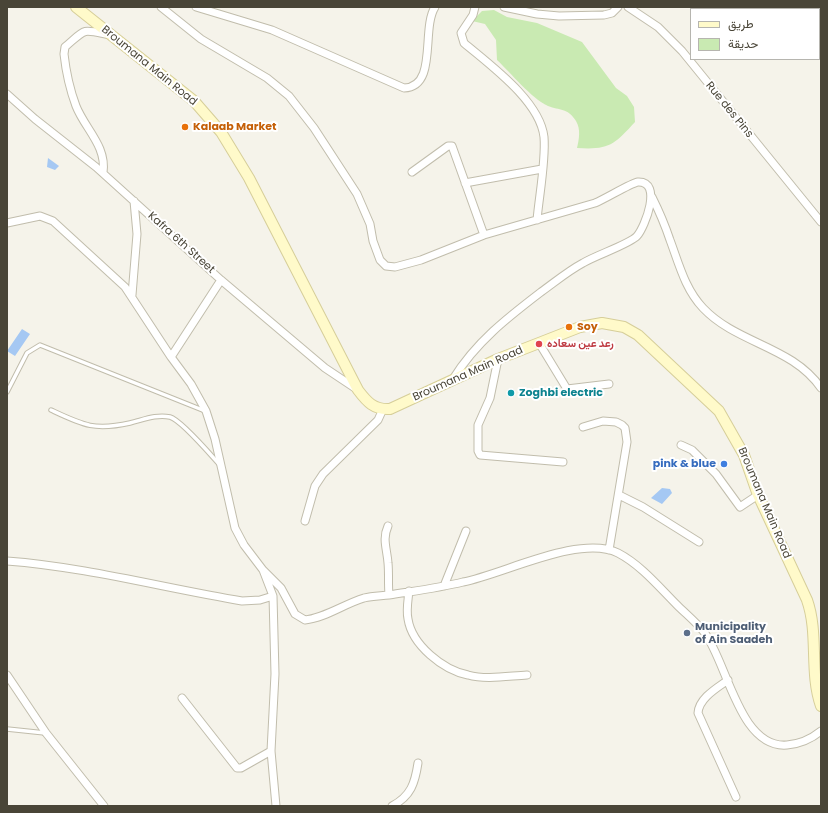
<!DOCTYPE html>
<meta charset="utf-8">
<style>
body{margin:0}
#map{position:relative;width:828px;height:813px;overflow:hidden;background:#f5f3ea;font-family:Poppins,Vazirmatn,sans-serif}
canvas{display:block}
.frame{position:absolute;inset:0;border:8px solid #494537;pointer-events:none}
.legend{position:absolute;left:690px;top:8px;width:130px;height:52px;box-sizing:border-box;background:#fff;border:1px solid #b6b5af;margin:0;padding:5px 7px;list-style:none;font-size:12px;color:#494537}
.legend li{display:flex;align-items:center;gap:8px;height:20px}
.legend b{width:20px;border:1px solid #b6b5af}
</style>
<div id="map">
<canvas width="828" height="813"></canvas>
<div class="frame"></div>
<ul class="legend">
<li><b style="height:5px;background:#fffaca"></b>طريق</li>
<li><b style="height:11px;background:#c9eab2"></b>حديقة</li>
</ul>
</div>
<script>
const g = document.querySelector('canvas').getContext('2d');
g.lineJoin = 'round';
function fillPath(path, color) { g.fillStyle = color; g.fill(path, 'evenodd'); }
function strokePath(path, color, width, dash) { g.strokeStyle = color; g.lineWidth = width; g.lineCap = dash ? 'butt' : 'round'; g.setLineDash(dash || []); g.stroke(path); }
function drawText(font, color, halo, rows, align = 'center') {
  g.font = font + ' Poppins,Vazirmatn,sans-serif'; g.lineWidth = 4; g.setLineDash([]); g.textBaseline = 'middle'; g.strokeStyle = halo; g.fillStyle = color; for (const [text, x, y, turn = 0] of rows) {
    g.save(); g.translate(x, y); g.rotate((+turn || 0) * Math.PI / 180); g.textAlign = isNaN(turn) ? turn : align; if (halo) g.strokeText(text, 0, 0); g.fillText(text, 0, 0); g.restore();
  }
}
fillPath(new Path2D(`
 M494,10L507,17L537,23L582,42L616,88L627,96L634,107L635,122C614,145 609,150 577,148C579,140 581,129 576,121C567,107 560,111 548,106C531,98 511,73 497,60L496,40L485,24L472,21L482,11Z`), '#c9eab2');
fillPath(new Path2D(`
 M48,158L59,166L55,170L47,167Z
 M22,329L30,334L15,356L7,351Z
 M662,488L670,489L672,493L662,504L651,498Z`), '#a5c8f3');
const lane = new Path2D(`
 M7,392L27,353L40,345L205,411
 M51,410C83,425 94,431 130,423C143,420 156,414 170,417C181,420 210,454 219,464
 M7,729L45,733`);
const street = new Path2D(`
 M161,7L201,39L267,78L289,96L314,128L357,194L370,224L373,241L380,260L386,266L395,267L421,260L484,235L595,203C605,199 631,183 638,182C663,181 645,227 637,236C630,244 596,255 583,263C568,271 555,282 541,292C507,318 476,342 453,379
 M196,7L272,30L404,88C438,87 421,29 435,7
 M475,7L473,15L461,33L464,43C490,65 540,101 544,137C546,160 539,197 537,220
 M504,7L537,14L559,16L604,15L612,13L618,7
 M628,7L658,27L682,51L821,222
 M801,7L803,9
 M819,29L821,32
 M7,94L35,119L96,167L221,280L325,368L358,390
 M412,172L448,146H452L484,235
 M103,173C107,146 85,129 76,106C70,90 66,72 64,54L65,47C87,28 81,29 110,35
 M465,183L542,169
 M652,197C659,211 665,225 670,240C679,264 685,289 703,308C737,344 792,346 821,388
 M7,223L40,216L53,221L125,287L171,357
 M221,280L171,357L191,384L206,411L215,439L235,528L244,545L263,570L273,596L275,674L271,751L276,806
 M132,295L137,234L134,201
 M539,343L567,389L609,384
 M498,359L490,398L478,425V451L480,455L563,462
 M583,427L603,421L616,422L622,425L625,428L627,442L609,550
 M681,445L692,450L716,474L740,507L758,495
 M619,495L643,507L699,542
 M305,521L315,486L323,474L378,420L383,409
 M388,526C382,539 387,549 388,563C389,573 388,584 389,595
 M7,561C86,567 164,588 242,601L260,600L273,596
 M263,570L281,588L295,614L305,620C325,618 344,604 364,598C372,596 380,596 389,595C414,591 439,588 463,582C504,574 580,534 618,553C641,565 659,587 677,605C686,614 696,622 704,632C727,661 739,749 787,745C800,744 811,739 821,731
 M444,586L466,531
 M409,591C408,601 406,610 408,619C412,645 443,670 468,675C486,680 508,676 527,675
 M7,675L46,733L104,806
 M728,680C717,688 699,698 698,713L736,797
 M182,698L237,768H241L271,751
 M392,806C411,796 415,783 418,763`);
const secondary = new Path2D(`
 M76,7L194,101L221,132L249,178L358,390C367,402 374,410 390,409L498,359L580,327L602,323L624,327L638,335L719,411L744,455L758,495L807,600C819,634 809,672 821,706`);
strokePath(lane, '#c1bdac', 5.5);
strokePath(street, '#c1bdac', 9);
strokePath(secondary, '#d6ce99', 12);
strokePath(lane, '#fff', 3.5);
strokePath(street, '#fff', 7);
strokePath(secondary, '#fffaca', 10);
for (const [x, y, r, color] of [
 [185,127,4,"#e8710a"],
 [569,327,4,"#e8710a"],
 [539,344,4,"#e0444e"],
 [511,393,4,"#0f9aa8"],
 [724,464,4,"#3f7fe0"],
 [687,633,4,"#5c6f8a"]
]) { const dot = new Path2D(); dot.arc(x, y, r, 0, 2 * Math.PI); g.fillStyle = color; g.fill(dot); strokePath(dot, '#fff', 1.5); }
drawText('11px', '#494537', '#fff', [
 ["Broumana Main Road",149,66,39],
 ["Rue des Pins",729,110,51],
 ["Kafra 6th Street",181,243,42],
 ["Broumana Main Road",468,374,-24],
 ["Broumana Main Road",764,503,67]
]);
drawText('bold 11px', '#c56008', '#fff', [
 ["Kalaab Market",193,127],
 ["Soy",577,327]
], 'left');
drawText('bold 11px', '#be3a42', '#fff', [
 ["رعد عين سعاده",547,344]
], 'left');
drawText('bold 11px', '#0d838f', '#fff', [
 ["Zoghbi electric",519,393]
], 'left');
drawText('bold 11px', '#366cbe', '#fff', [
 ["pink & blue",716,464]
], 'right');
drawText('bold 11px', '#4e5e75', '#fff', [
 ["Municipality",695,627],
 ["of Ain Saadeh",695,640]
], 'left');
</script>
